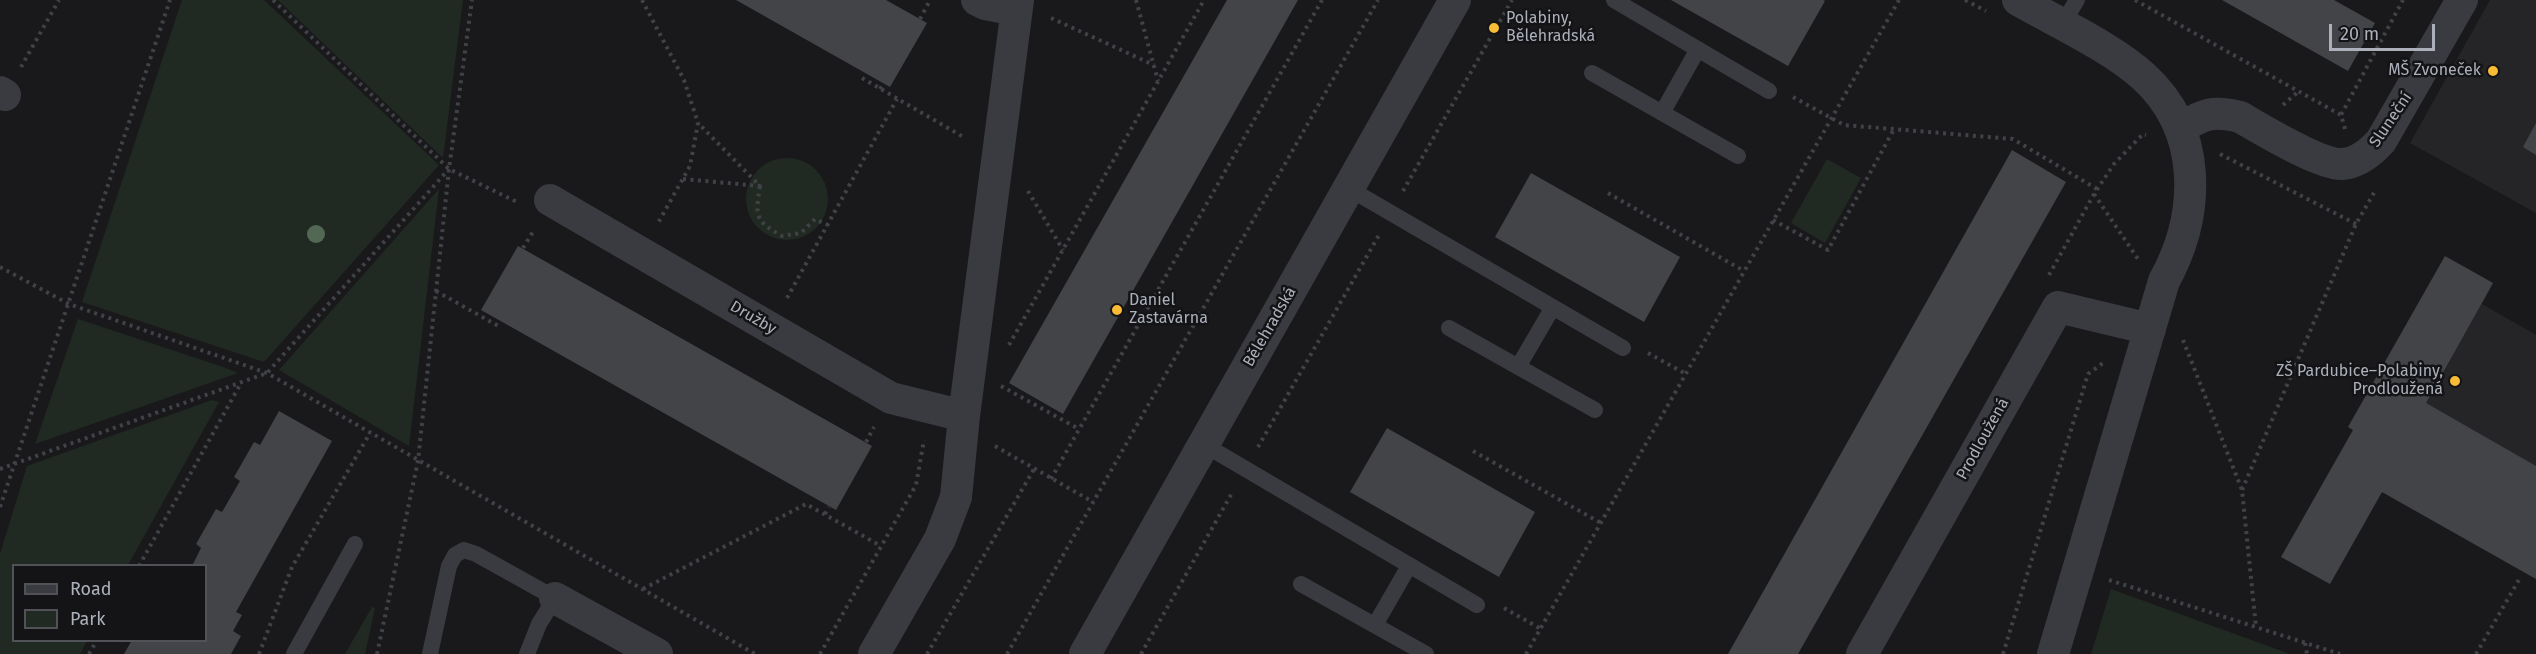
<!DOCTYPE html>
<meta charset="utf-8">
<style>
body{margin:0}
#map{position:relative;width:2536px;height:654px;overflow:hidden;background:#19191b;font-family:"Fira Sans",sans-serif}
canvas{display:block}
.legend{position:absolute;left:12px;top:564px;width:195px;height:78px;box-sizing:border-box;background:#141416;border:2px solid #505258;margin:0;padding:8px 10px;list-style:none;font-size:18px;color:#abb0bb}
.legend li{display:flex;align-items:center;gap:12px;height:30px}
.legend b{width:30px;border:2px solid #505258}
.scale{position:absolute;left:2329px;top:24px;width:106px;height:27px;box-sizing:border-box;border:3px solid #abb0bb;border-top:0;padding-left:8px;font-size:18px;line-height:21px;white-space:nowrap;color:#abb0bb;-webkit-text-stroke:4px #141416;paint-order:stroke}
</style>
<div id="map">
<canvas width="2536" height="654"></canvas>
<ul class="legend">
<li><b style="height:8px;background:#3a3b40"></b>Road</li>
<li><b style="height:16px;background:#212a22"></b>Park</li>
</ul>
<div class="scale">20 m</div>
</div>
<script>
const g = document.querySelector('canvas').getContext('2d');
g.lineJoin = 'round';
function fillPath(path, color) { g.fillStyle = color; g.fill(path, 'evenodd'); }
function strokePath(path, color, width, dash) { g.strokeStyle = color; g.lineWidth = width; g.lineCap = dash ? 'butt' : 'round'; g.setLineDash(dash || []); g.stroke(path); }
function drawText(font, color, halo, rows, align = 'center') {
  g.font = font + ' "Fira Sans",sans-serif'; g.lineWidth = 5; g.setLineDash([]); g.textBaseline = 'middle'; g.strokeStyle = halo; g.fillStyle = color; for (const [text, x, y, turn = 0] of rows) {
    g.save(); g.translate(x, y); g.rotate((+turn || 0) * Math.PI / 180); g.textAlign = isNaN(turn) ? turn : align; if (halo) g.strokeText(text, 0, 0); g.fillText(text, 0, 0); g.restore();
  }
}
fillPath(new Path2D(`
 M2490,0H2536V213L2410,143Z
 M2445,256L2493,283L2482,304L2536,335V579L2382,492L2330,584L2353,430L2348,427Z`), '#252528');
fillPath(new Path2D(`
 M182,0H264L439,165L264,362L82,302Z
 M278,0H463L443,158Z
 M746 199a41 41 0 1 1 82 0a41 41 0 1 1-82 0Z
 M1827,159L1861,178L1825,243L1791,223Z
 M439,189L409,446L279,370Z
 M78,319L226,368L238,373L35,444Z
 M212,400L219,402L128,565L14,566V640L87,641L80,654H0V554L27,466Z
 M2111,589L2290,654H2091Z
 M372,607L375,608L365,654H345Z`), '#212a22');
fillPath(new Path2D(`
 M736,0H886L927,23L890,87Z
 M1227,0H1298L1063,414L1009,383Z
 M1671,0H1823L1825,1L1788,66Z
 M2222,0H2334L2375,23L2348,71Z
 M2536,123V155L2523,147Z
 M2012,150L2066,182L1798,654H1728Z
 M1531,173L1680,257L1644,322L1495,237Z
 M518,246L872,446L836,510L481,310Z
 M2445,256L2493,283L2426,403L2536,466V579L2382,492L2330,584L2281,557L2353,430L2348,427Z
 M279,411L332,441L236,612L242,615L233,631L241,636L231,654H124L132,640H206V566H192L201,548L196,544L216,509L222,512L240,481L234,477L254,442L260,445Z
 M1387,428L1535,512L1499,577L1350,492Z`), '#434448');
strokePath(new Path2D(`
 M273,0L449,169L517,202
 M642,0L684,80L698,123L690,166L658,223
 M1136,0L1158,81
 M1965,0L1986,11
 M2135,0L2341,115
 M1051,18L1154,65
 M920,19L930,0
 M21,67L59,0
 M862,78L965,138
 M880,89L883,84
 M1793,97L1844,125L2013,139L2097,189
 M2283,105L2299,91
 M2345,129L2341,115L2403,0
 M2220,154L2356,224
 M683,179L760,186L699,124
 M760,186C755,216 755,221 782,236L801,233L815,219L828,225
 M1028,191L1063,250
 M1403,191L1512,0
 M1608,193L1744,271
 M2094,194L2138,259
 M1773,220L1828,250L1894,129
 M523,248L534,230
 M0,267L69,304L267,373L755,654
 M2049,275L2094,194L2114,164L2143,134L2146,135
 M436,291L500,327
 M787,298L897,99
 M2183,340L2242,490L2256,627
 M1009,345L1204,0
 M1648,353L1686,374
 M1001,386L1079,429
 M866,442L874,427
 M995,446L1093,502
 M1258,447L1379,235
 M1473,451L1601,523
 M0,469L267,373L449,169
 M1051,479L1322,0
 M2242,490L2356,224L2375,191
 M0,507L170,0
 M825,514L829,507
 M139,566L241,383
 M2109,580L2340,654
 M643,589L806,504L881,546
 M1504,608L1541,629
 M2305,643L2307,654
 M89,654L97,640
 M259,654L292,567L370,433
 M377,654L418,461L449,169L472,0
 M820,654L916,485L924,440
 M927,654L1034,469
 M1007,654L1378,0
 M1141,654L1232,493
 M1526,654L1899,0
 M2003,654L2088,374L2103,363
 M2476,654L2520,578`), '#404247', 4, [3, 4.5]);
strokePath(new Path2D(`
 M1614,0L1769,91
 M2062,25L2077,0
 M1592,73L1738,156
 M1662,113L1698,49
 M1348,188L1623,348
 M1449,328L1595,410
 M1518,367L1553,307
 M1203,444L1477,605
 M1301,584L1426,654
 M1375,625L1409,566
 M294,654L355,544
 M430,654L449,566L455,555L464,550L476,554L555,598L539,624L527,654`), '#3a3b40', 16);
strokePath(new Path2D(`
 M977,0L985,4L1016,10
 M2018,0C2056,22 2111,47 2143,76C2203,130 2201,214 2164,281L2053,654
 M0,92L5,95
 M2180,128C2204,114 2213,110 2240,117C2261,129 2320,165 2342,164C2358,163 2371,152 2381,141L2462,0
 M550,200L891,398L964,416
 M555,598L657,654
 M874,654L940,539L956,497L964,416L1018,0
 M1085,654L1455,0
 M1862,654L2058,307L2150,329`), '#3a3b40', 32);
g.fillStyle = '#536755';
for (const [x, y] of [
 [316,234]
]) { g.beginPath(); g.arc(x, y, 9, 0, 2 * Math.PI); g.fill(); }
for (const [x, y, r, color] of [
 [1494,28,6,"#f7bb35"],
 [2493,71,6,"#f7bb35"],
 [1117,310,6,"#f7bb35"],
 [2455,381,6,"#f7bb35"]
]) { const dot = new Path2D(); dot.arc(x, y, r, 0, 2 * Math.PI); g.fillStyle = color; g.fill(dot); strokePath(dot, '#141416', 2); }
drawText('16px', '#abb0bb', '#141416', [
 ["Polabiny,",1506,19],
 ["Bělehradská",1506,37],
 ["MŠ Zvoneček",2481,71,"right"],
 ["Daniel",1129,301],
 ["Zastavárna",1129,319],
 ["ZŠ Pardubice–Polabiny,",2443,372,"right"],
 ["Prodloužená",2443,390,"right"]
], 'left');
drawText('16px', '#abb0bb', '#141416', [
 ["Sluneční",2391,120,-56],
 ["Družby",753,318,30],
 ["Bělehradská",1270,327,-60],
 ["Prodloužená",1983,439,-61]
]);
</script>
